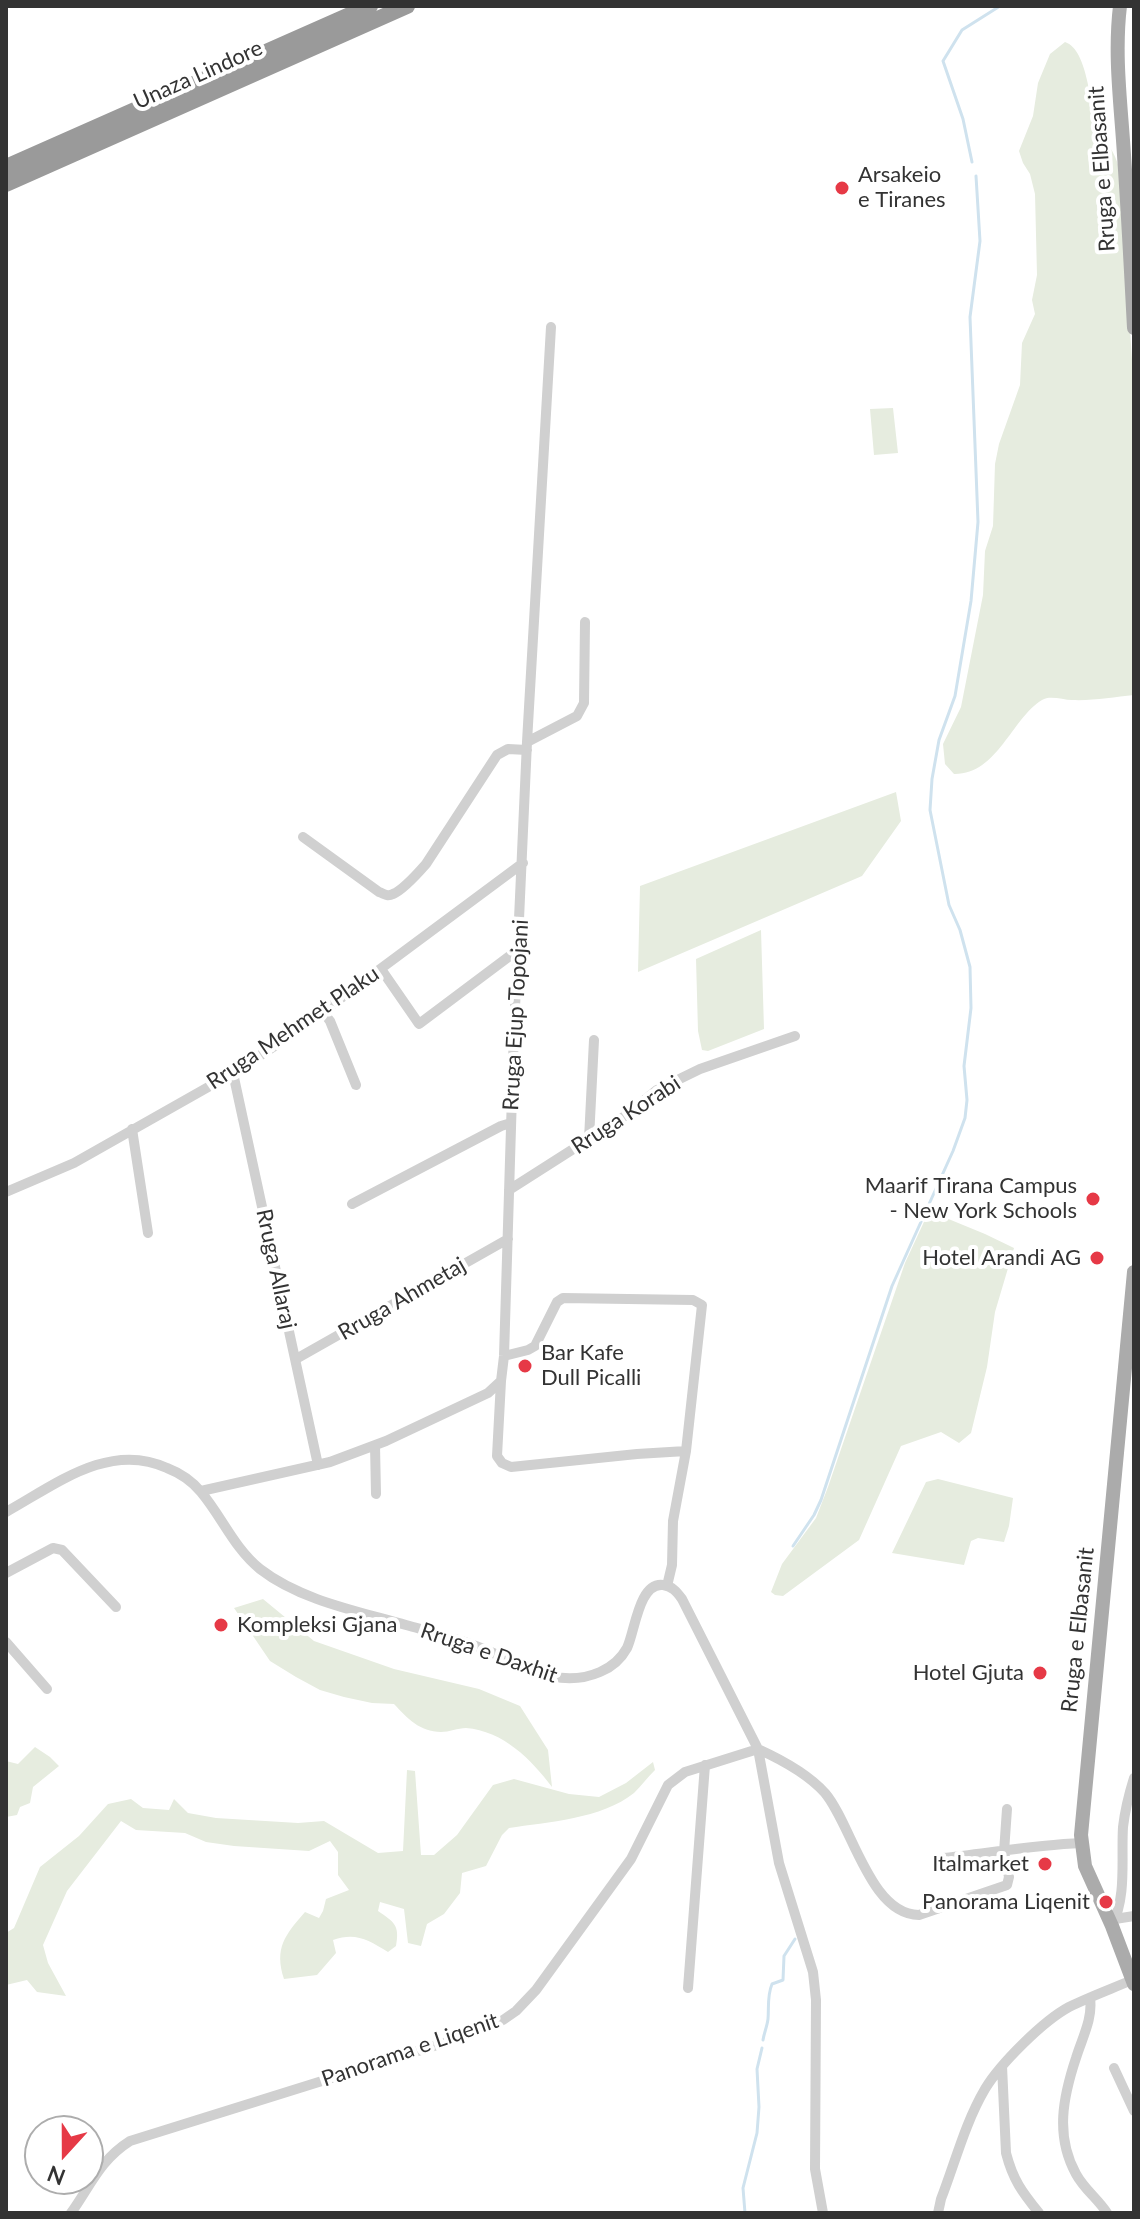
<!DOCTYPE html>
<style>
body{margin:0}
#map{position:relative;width:1140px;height:2219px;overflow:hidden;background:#fff;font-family:Lato,sans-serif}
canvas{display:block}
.frame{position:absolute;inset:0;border:8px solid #333;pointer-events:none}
.north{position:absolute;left:24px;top:2115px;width:80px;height:80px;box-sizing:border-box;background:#fff;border:2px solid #adadad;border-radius:50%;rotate:201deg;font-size:22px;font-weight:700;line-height:32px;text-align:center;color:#333}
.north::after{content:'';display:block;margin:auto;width:28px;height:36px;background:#e63946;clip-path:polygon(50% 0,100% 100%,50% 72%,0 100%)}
</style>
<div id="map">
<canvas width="1140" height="2219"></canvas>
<div class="frame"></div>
<div class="north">N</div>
</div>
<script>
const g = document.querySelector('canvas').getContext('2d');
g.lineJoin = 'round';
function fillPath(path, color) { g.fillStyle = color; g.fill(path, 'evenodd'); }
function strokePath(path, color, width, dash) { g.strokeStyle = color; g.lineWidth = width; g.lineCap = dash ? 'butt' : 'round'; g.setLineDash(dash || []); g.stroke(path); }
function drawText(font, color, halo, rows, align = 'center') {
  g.font = font + ' Lato,sans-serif'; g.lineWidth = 8; g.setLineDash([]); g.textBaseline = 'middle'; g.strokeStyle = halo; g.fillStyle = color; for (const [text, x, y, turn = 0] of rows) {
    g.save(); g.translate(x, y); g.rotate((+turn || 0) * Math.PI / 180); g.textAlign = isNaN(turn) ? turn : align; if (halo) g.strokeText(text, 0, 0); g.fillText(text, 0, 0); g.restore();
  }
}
fillPath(new Path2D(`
 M1065,42C1089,50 1089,108 1099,128C1106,142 1115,152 1119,168L1134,389V695C1114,697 1092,701 1072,700C1063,700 1050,695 1042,700C1012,718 997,775 954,774L945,764L943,744L961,707L983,595L985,551L993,526L995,464L999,444L1020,385L1022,343L1035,314L1032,300L1037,275L1035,194L1030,174L1023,163L1019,151L1033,116L1038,83L1050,54Z
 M893,408L898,453L874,455L870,409Z
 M896,792L901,821L862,876L638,972L640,886Z
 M761,930L764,1029L708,1051L702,1050L698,1031L696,959Z
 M929,1211L985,1234L1014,1248L995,1312L987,1367L971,1433L959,1443L941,1432L901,1446L859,1540L783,1596L775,1595L771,1592L782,1564L816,1518L828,1487L905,1263Z
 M938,1479L1013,1498L1009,1526L1004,1542L978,1538L971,1541L964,1565L892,1553L926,1482Z
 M263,1599L314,1641L394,1669L479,1689L520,1706L548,1750L552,1787C531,1759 503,1731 466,1728C458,1728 449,1732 441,1732C420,1732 407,1718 394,1704L372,1703L344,1697L320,1690L296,1677L270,1661L234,1608Z
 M35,1747L50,1757L59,1766L33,1787L30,1803L20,1807L17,1815L6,1817V1761L18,1764Z
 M653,1762L655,1770C648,1777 641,1786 634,1793C602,1819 547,1822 509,1828L502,1835L486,1866L462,1873L460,1893L444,1914L427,1924L421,1946L408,1943L404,1909L380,1902L378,1911C394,1922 400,1925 396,1946L388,1952C368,1940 356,1932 333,1940L336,1953L317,1975L284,1979C274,1948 285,1935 305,1912L319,1918L323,1911L326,1899L349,1890L338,1875V1852L330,1841L309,1851L234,1846L206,1842L185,1833L136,1830L121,1821L67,1891L43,1945L48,1963L66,1996L37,1992L27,1980L6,1985V1933L14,1928L40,1867L79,1836L108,1804L131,1799L143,1808L169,1810L174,1799L188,1813L216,1818L298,1823L324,1821L378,1853L403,1851L407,1770L415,1771L421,1855H434L457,1835L493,1785L514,1779L569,1794L599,1797L626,1783Z`), '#e6ecdf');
strokePath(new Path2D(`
 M972,162L963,119L943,61L962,30L1000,6
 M793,1546L814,1515L821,1500L892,1286L953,1151L965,1118L967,1100L964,1066L971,1008L970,967L960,930L949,905L930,810L932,779L939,740L955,696L971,601L978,522L970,317L980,241L976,176
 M763,2040C764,2033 767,2027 768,2019C769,2007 767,1996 772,1984L783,1980L784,1956L795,1939
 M745,2213L743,2188L757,2133L759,2107L757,2069L762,2048`), '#cfe2ee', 3);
strokePath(new Path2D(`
 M527,742L577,716L584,703L585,622
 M303,837L379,892C385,894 387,897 393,894C403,890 419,872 426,864L497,755L508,749L527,750
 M381,969L419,1024L519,949
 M323,1012L330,1021L356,1085
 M233,1073L318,1465
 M132,1129L148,1233
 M589,1139L594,1040
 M509,1190L625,1116L657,1090L700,1069L795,1036
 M6,1192L74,1163L233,1073L290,1036L523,863
 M352,1204L501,1126L511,1123
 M504,1356L528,1350L535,1346L557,1302L563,1298L693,1300L702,1305L686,1451L673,1521L672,1565L667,1586
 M296,1359L508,1239
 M501,1381L497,1456L502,1463L511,1467L637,1454L686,1451
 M375,1445L376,1494
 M201,1491L330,1462L386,1441L488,1393L501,1381L504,1356L514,1030L527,742L551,327
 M6,1512C55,1485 109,1441 167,1468C180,1473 192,1481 201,1492C222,1517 234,1548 260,1569C300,1600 357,1611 406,1625C431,1632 456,1638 481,1648C521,1663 556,1691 600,1672C612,1667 621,1659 627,1648C635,1631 639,1582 663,1585C672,1586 677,1592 682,1599L758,1749L779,1863L813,1972L816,2000L815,2169L823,2213
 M6,1573L53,1548L62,1550L116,1607
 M6,1642L47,1689
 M943,1858C989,1853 1035,1845 1081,1843
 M1115,1919L1134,1916
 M1112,1926C1127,1895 1121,1860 1123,1827C1125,1810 1129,1794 1134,1778
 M688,1988L705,1765
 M1090,1998C1093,2019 1082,2038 1076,2058C1063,2097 1055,2136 1076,2174C1084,2189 1098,2199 1107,2213
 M1002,2066L1006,2153C1013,2180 1022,2192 1039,2213
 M1114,2068L1134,2111
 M71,2213C91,2185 100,2160 130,2141L466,2036L503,2020L516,2011L536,1990L631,1859L668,1785L685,1772L758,1749C780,1759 809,1775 825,1793C852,1825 870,1915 919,1915L1007,1885L1009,1877L1004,1852L1007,1809
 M938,2213L941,2199C955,2163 965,2123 985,2089C1000,2064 1043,2021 1069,2007C1089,1997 1111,1989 1132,1980`), '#d0d0d0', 10);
strokePath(new Path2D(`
 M1120,6C1114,56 1121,105 1124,155C1128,212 1131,270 1134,328
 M1134,1272L1081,1835L1085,1866L1112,1926L1134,1984`), '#ababab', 14);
strokePath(new Path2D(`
 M6,167L370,6
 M6,184L407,6`), '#9a9a9a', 16);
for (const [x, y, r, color] of [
 [842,188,8,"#e63946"],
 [1093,1199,8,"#e63946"],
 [1097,1258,8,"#e63946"],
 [525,1366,8,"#e63946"],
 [221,1625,8,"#e63946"],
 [1040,1673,8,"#e63946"],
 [1045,1864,8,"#e63946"],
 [1106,1902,8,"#e63946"]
]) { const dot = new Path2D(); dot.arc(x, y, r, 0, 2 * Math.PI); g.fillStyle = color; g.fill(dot); strokePath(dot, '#fff', 3); }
drawText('22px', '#333', '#fff', [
 ["Unaza Lindore",198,75,-24],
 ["Rruga e Elbasanit",1102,169,-94],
 ["Rruga Ejup Topojani",516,1015,-87],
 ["Rruga Mehmet Plaku",293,1028,-34],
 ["Rruga Korabi",626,1115,-33],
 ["Rruga Allaraj",276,1269,78],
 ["Rruga Ahmetaj",402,1299,-30],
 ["Rruga e Elbasanit",1078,1630,-84],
 ["Rruga e Daxhit",489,1653,19],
 ["Panorama e Liqenit",410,2050,-19]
]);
drawText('22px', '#333', '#fff', [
 ["Arsakeio",858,175,"left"],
 ["e Tiranes",858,200,"left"],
 ["Maarif Tirana Campus",1077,1186],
 ["- New York Schools",1077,1211],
 ["Hotel Arandi AG",1081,1258],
 ["Bar Kafe",541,1353,"left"],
 ["Dull Picalli",541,1378,"left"],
 ["Kompleksi Gjana",237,1625,"left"],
 ["Hotel Gjuta",1024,1673],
 ["Italmarket",1029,1864],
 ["Panorama Liqenit",1090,1902]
], 'right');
</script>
